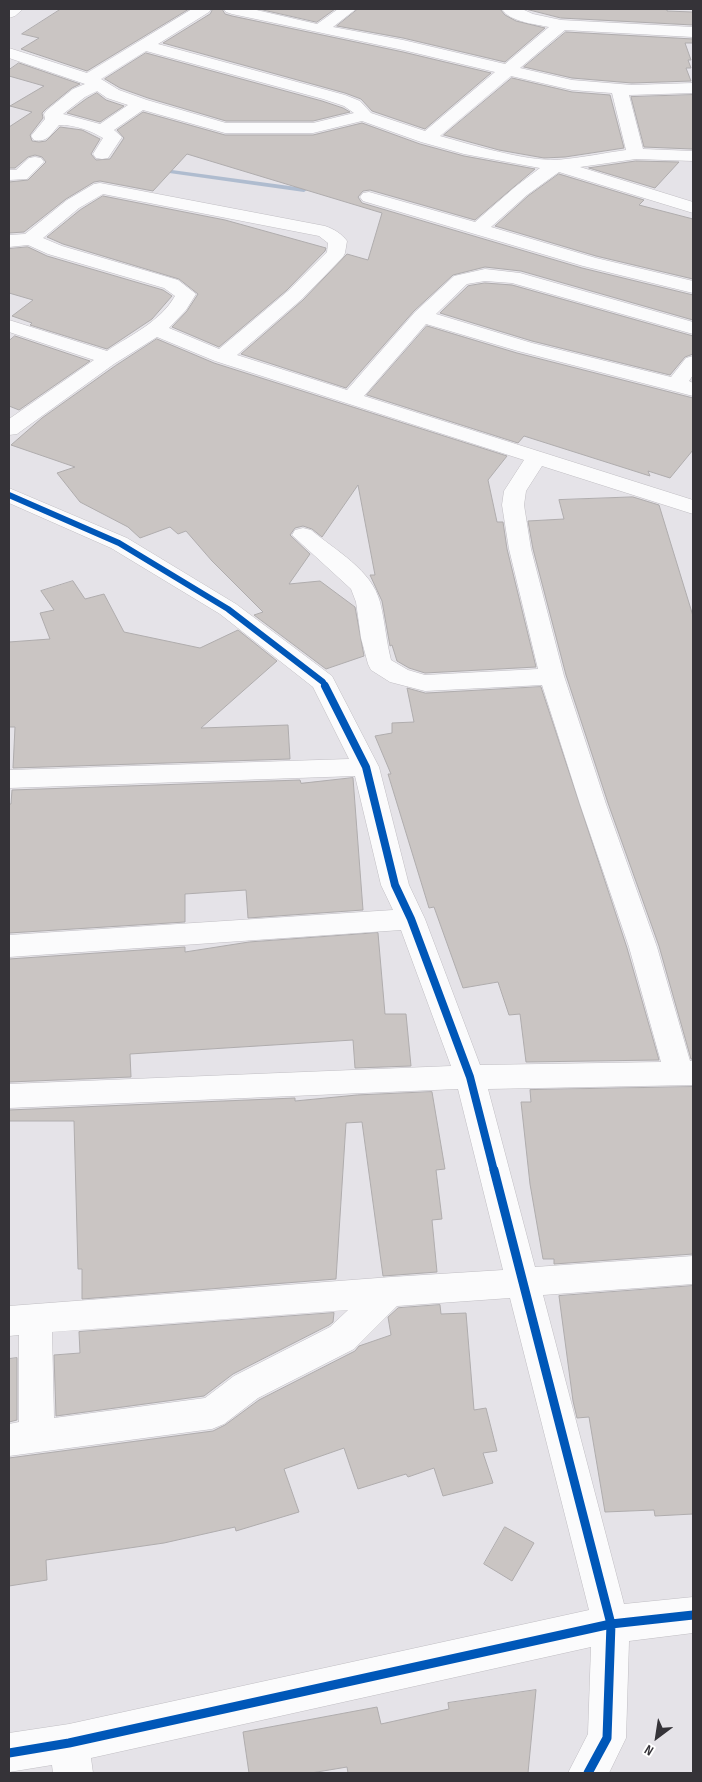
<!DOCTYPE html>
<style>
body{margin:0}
#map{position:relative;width:702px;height:1782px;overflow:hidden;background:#e5e3e8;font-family:"Sofia Sans Condensed",sans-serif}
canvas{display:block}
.frame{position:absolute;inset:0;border:10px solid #353338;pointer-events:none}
.north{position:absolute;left:632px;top:1712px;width:50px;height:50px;-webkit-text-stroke:4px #fff;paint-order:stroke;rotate:211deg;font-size:14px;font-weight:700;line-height:20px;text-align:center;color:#353338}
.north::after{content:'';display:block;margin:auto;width:18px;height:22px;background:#353338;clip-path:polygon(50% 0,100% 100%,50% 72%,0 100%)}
</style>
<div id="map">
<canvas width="702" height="1782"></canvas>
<div class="frame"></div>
<div class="north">N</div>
</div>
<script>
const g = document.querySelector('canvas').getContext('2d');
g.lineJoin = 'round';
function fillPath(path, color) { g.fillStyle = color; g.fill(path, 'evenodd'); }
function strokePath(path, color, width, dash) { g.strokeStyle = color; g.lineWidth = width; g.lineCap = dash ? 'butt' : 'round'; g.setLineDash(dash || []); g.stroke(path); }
fillPath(new Path2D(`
 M157,168L304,188L307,190L304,192L155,171L154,170Z`), '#afbccf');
const building = new Path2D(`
 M61,9H189L87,71L21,49L39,38L22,34Z
 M213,9H222L225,14L232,16L403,52L491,73L425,129L372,111L361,99L345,93L163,43L210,14Z
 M259,9H335L317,22Z
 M358,9H500L505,15L516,21L545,28L505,62L403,38L337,26Z
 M526,9H667V11L693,12V25L561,18Z
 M566,32L693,39V43H685L691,60H688L691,68H686L691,81L632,83L572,78L524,67Z
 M146,53L322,101L343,108L350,112L313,121H226L148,98L120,88L105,79Z
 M19,63L80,84L72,88L46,109L42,113L43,118L30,135L32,141L39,142L46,141L60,127L82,130L100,139L91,154L96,160L110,159L124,138L117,130L143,112L225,135H313L362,123L420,144L464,156L535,169L475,220L370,190L363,191L358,197L362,203L582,268L693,295V320L521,271L485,267L453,275L414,311L346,388L241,354L303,300L347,254L368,260L382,213L187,154L153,191L100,181L94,182L66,199L24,232L9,233V182L28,180L46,162L42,157L35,155L28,157L15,168H9V127L32,112L10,106L44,86L9,76V70Z
 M512,78L572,92L610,95L624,148L565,157L544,158L499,150L444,135Z
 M97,93L106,100L124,106L100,122L67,113L86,99Z
 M693,95V148L692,149L644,147L631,97Z
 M636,161L679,162L655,188L589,168Z
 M559,174L644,200L639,205L693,219V279L596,256L495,226L528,196Z
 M103,196L225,220L326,248L325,251L287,290L219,347L172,327L187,311L198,294L179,279L63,244L47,237L80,210Z
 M28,247L47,256L163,290L172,296L152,319L107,349L30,325L32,323L12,316L33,300L9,293V249Z
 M485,283L512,285L693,336V354L685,357L670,375L532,341L440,313L468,286Z
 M427,326L517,353L693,398V450L670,478L648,471L650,476L524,436L518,443L367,395Z
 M15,336L90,361L19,410L9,406V341Z
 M157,339L214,363L507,456L488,480L497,522H503L507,549L536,667L425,673L409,668L397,661L392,645L390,646L382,601L370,575H375L358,485L322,537L312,529L303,526L295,528L290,535L310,554L289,584L320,581L355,607L364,656L326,669L254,615L263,612L212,561L186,531L178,534L170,527L140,538L128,527L80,502L57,473L75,467L11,445L42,418L115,366Z
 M633,497L659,505L693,616V1059H691L659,946L608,803L566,675L533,549L528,521L564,519L559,500Z
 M73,581L85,599L104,594L124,632L200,648L238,630L277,661L201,728L288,725L290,759L13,768L15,727H9V642L50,639L40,613L54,610L41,591Z
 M541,687L627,948L659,1060L526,1062L520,1014L509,1015L498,982L463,988L434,907L429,908L388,774H391L375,736L392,733V723L414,722L407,688L425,693Z
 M353,778L363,910L248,918L246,890L185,894V922L9,933V804H11L12,790L300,780L301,783Z
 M378,933L385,1014H406L411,1066L355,1068L353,1040L130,1054L131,1077L9,1082V959L185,947V952L249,942Z
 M693,1087V1254L554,1264V1259H543L530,1184L521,1102H531L530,1090Z
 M432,1092L445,1169L436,1170L442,1219L432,1220L437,1272L383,1276L362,1122L346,1123L336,1279L82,1299V1269H78L74,1121H9V1110L295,1098V1101L357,1095Z
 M693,1286V1514L655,1516L654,1510L605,1512L589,1417L577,1418L573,1401L559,1296Z
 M440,1305L441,1314L466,1313L474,1410L486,1408L497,1451L483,1453L493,1483L443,1496L434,1468L408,1477L406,1474L358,1489L344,1448L284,1469L299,1512L236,1531L235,1527L164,1543L46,1560L47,1580L9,1586V1458L213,1431L225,1425L259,1400L355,1351L359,1346L391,1335L388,1317L398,1308Z
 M334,1313L333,1322L329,1325L233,1374L204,1396L56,1416L54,1355L80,1353L79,1332Z
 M17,1358V1420L9,1422V1359Z
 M505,1527L534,1543L512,1581L484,1564Z
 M536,1690L528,1773H348L347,1767L311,1773H249L243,1732L377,1707L381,1724L449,1709L448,1703Z`);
fillPath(building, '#cac5c3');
strokePath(building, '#afacad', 1);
const minor = new Path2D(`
 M9,9H23L15,16L9,18Z
 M192,9H211L209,12L158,44L345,95L360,101L371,113L425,131L495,72L403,50L232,14L226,12L224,9H252L317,24L338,9H356L333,27L403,40L505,64L549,27C535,24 510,22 502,9H522L533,14L561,20L693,27V37L565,30L520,68L572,80L632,85L693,83V93L629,95L643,149L693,151V161L636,159L580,167L693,202V213L559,172L527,195L491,227L596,258L693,281V293L583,266L363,201L360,197L363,193L369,192L475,222L515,187L540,168L464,154L421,142L362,121L313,133H225L143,110L114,130L122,137L108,158L102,159L96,158L93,154L103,138C92,131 73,124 59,125C51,134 47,143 34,140L31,136L45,119L44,114L47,110L73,89L85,84L9,58V48L87,73ZM146,51L323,99L344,106L354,113L313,123H226L147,100L119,90L101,79ZM511,76L572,90L612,93L626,150C604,153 580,158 557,160C525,161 472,145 440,136ZM97,91L107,98L128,105L100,124L63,114L85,97Z
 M35,157L41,158L44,162L27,179L9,180V170H16L29,158Z
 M100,183L325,226C334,229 342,234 347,241L345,253L343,257L302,299L237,355L347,390L415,312L454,276L485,269L520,273L693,322V334L512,283L485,281L467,284L436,314L532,343L671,377L686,358L693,356V375L689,381L693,383V396L518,351L426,324L364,396L693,500V514L542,466L526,491L524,505L531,549L564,676L606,804L657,947L690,1061H693V1085L488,1089L535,1267L693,1256V1284L543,1295L624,1604L693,1597V1633L629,1641L626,1738L609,1773H568L588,1734L591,1647L91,1758L93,1773H53L52,1765L9,1772V1733L69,1724L589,1610L510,1298L397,1306L354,1349L258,1398L224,1424L212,1429L9,1456V1424L19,1422V1335L9,1336V1306L391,1277L503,1270L458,1089L9,1108V1084L451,1066L401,930L9,957V935L393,910L381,885L355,776L9,788V770L349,759L313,687L220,614L111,548L9,503V488L127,538L236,604L332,676L379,767L409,885L425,919L480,1065L661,1062L629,947L580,804L542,685L425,691L390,682L371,670L368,664L361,638L356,602L351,589L292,535L295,530L303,528L311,530C335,550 372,570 380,602C385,621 386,641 391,660L408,670L425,675L538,669L509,549L502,505L504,491L524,460L215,361L157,337L114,364L17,434L9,435V419L94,360L9,332V320L107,351C132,334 160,322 175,296L164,288L48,254L28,245L9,247V235L25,234L67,200L94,184ZM103,194L319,236L328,243L327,252L288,291L219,349L169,328L186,310L196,294L178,280L62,246L43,238L79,208ZM348,1310L330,1327L234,1376L205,1398L54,1418L52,1332Z`);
strokePath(minor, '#c0bec3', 1);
fillPath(minor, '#fbfbfc');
strokePath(new Path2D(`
 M9,495L119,543L228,609L323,682L326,687`), '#0057b8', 6);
strokePath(new Path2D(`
 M325,686L366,767L395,885L411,919L470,1077L494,1171`), '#0057b8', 8);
strokePath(new Path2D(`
 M494,1170L611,1624L607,1738L588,1773
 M9,1753L69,1743L611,1624L693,1615`), '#0057b8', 9);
</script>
